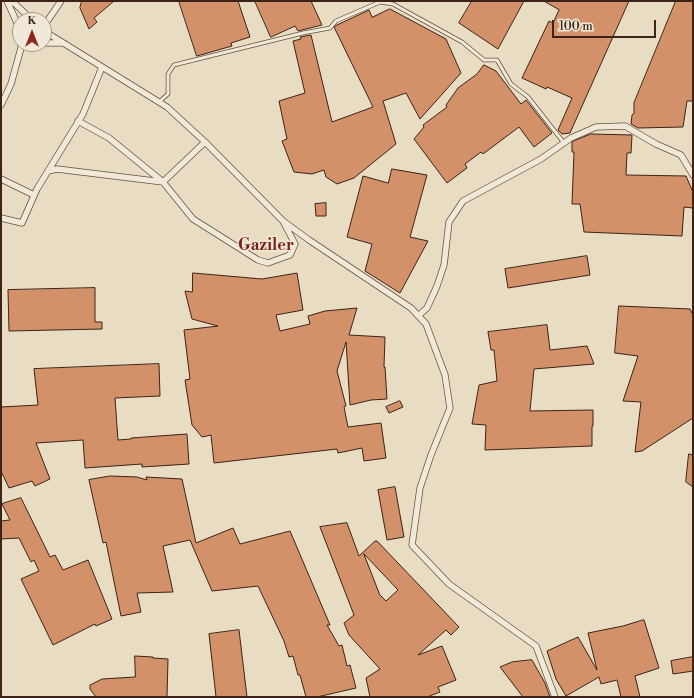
<!DOCTYPE html>
<style>
body{margin:0}
#map{position:relative;width:694px;height:698px;overflow:hidden;background:#e8ddc2;font-family:"Libre Bodoni",serif}
canvas{display:block}
.frame{position:absolute;inset:0;border:2px solid #3c2217;pointer-events:none}
.north{position:absolute;left:12px;top:12px;width:40px;height:40px;box-sizing:border-box;background:#f0e9d7;border:1px solid #a8998a;border-radius:50%;rotate:0deg;font-size:11px;font-weight:700;line-height:16px;text-align:center;color:#3c2217}
.north::after{content:'';display:block;margin:auto;width:14px;height:18px;background:#8f2418;clip-path:polygon(50% 0,100% 100%,50% 72%,0 100%)}
.scale{position:absolute;left:552px;top:20px;width:104px;height:18px;box-sizing:border-box;border:2px solid #3c2217;border-top:0;padding-left:5px;font-size:12px;line-height:14px;white-space:nowrap;color:#3c2217;-webkit-text-stroke:3px #f0e9d7;paint-order:stroke}
</style>
<div id="map">
<canvas width="694" height="698"></canvas>
<div class="frame"></div>
<div class="north">K</div>
<div class="scale">100 m</div>
</div>
<script>
const g = document.querySelector('canvas').getContext('2d');
g.lineJoin = 'round';
function fillPath(path, color) { g.fillStyle = color; g.fill(path, 'evenodd'); }
function strokePath(path, color, width, dash) { g.strokeStyle = color; g.lineWidth = width; g.lineCap = dash ? 'butt' : 'round'; g.setLineDash(dash || []); g.stroke(path); }
function drawText(font, color, halo, rows, align = 'center') {
  g.font = font + ' "Libre Bodoni",serif'; g.lineWidth = 3; g.setLineDash([]); g.textBaseline = 'middle'; g.strokeStyle = halo; g.fillStyle = color; for (const [text, x, y, turn = 0] of rows) {
    g.save(); g.translate(x, y); g.rotate((+turn || 0) * Math.PI / 180); g.textAlign = isNaN(turn) ? turn : align; if (halo) g.strokeText(text, 0, 0); g.fillText(text, 0, 0); g.restore();
  }
}
const building = new Path2D(`
 M82,1H114L94,18L97,22L89,29L80,8Z
 M179,1H238L250,37L231,43L232,46L197,56Z
 M255,1H311L322,25L298,31L295,26L271,37Z
 M472,1H524L498,49L459,23Z
 M544,1H629L570,133L562,134L558,130L572,98L547,87L546,89L522,78L549,21L553,23L559,10Z
 M676,1H693V101H687L683,127L638,128L631,124L632,115L634,113V103Z
 M390,9L446,39L461,73L420,119L406,93L383,101L396,144L354,178L337,184L326,177L324,170L312,174L294,172L282,141L287,139L279,101L305,93L293,41L301,39L300,37L311,35L332,122L373,107L334,27L337,25L369,10L372,17Z
 M484,65L496,71L521,104L526,100L552,133L534,147L519,127L483,154L481,152L465,164L467,168L447,183L414,139L424,127L423,125L447,107L446,105L458,88L477,74Z
 M591,134L632,135L631,153H627L626,175L686,176L693,192V208L684,207L682,236L584,232L580,204H572L574,152H572V142Z
 M392,169L427,175L410,237L428,241L400,293L365,271L372,244L347,237L363,176L388,183Z
 M326,203V216H316L315,204Z
 M587,256L590,275L508,288L505,269Z
 M193,273L262,279L297,273L303,310L276,315L280,331L310,324L308,316L325,311L357,308L349,335L385,337L384,367H385L387,399L371,400L350,405L346,342L337,371L346,406L344,407L348,427L381,423L386,458L364,461L362,448L338,453L337,449L214,463L211,435L202,437L192,425L185,380L190,379L184,330L218,326L192,319L185,291L192,292Z
 M95,288V322H102V329L9,331L8,290Z
 M619,306L690,309L693,315V418L642,451L635,452L641,402L623,401L638,356L615,353Z
 M547,325L550,350L587,346L594,364L534,369L530,411L593,410V426H592V446L485,450L486,425L472,424L479,385L497,381L494,350H491L488,332Z
 M159,364L160,396L115,398L118,440L131,439V438L187,434L189,464L142,467V464L85,468L83,440L36,443L50,479L35,486L32,481L9,488L1,471V407L38,405L34,369Z
 M400,401L403,407L389,413L386,407Z
 M689,454L693,455V487L686,482Z
 M110,476L137,477L147,480L146,477L182,479L196,543L233,528L240,544L290,531L330,625H327L339,646L342,645L347,666L350,665L356,688L317,697H306L300,675H298L293,656L289,657L284,641L258,586L212,591L190,540L163,546L173,592L137,593L141,612L121,616L106,542L103,543L89,480Z
 M395,487L404,537L387,540L378,490Z
 M21,498L50,557L55,555L63,570L88,560L112,619L96,626L95,624L53,645L21,579L39,571L34,560L31,562L19,538L1,539V521L10,520L2,504Z
 M347,523L359,556L375,541H377L459,627L451,635L446,630L418,655L442,646L456,680L438,687L440,692L427,697H370L366,678L380,669L349,635L344,623L354,615L320,527ZM364,554L398,590L386,601L380,595Z
 M644,620L659,668L635,676L640,697H621L617,680L601,684L599,677L566,696L556,679L547,651L578,637L597,670L588,633L623,626Z
 M239,630L247,697H216L209,634Z
 M135,656L153,657V658L168,659L167,697H96L90,689V685L102,679L135,677Z
 M693,657V671L673,674L671,661Z
 M532,660L545,683L550,697H523L500,667L512,662Z`);
fillPath(building, '#d3916a');
strokePath(building, '#3c2217', 1);
const lane = new Path2D(`
 M159,102L168,94V74L174,65L303,33L330,28L336,21L380,2L393,4L462,42L484,60H497L511,84L528,97L564,143`);
const street = new Path2D(`
 M7,1L19,27L20,38
 M12,1L32,20
 M44,26L61,1
 M44,31L167,107L205,142L283,221L309,240L411,308L426,324L445,375L450,408L431,455L420,488L412,545L449,584L536,646L555,697
 M44,43H63
 M1,105L11,84L21,48V44
 M78,121L109,138L163,182
 M205,142L163,182L193,219L258,260L268,263L290,255L295,244L284,223
 M48,171L83,114L102,67
 M1,179L34,195
 M1,218L22,223L37,189L48,171L57,169L163,182
 M418,316L427,308L437,286L444,265L449,222L463,201L541,159L571,138L596,127L625,126L656,144L681,155L693,175`);
strokePath(lane, '#675142', 4.5);
strokePath(street, '#675142', 7);
strokePath(lane, '#f0e9d7', 3);
strokePath(street, '#f0e9d7', 5.5);
drawText('bold 16px', '#7a1f14', '#f0e9d7', [
 ["Gaziler",266,246]
]);
</script>
